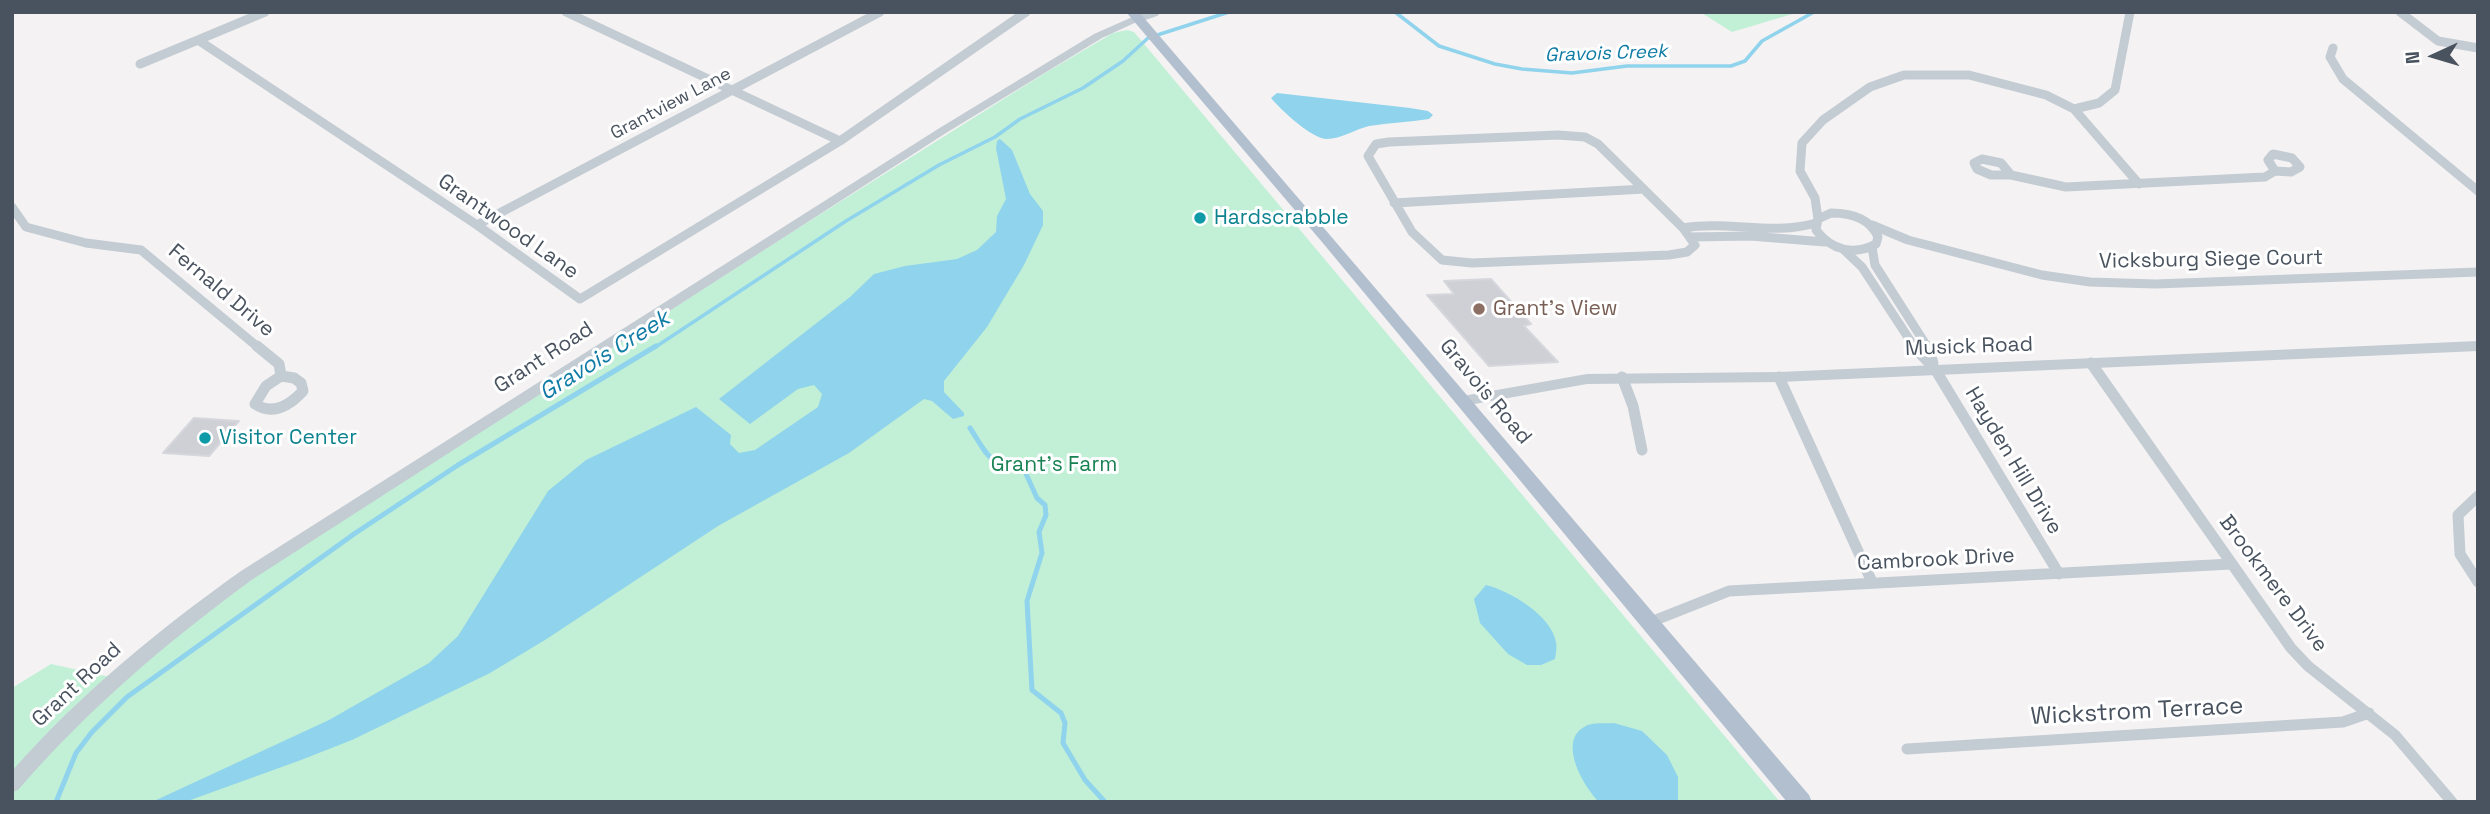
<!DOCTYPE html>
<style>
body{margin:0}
#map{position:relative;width:2490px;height:814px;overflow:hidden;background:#f4f2f2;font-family:"Space Grotesk",sans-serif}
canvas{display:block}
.frame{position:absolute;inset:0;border:14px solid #49535f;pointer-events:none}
.north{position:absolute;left:2399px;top:21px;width:70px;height:70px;-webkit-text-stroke:5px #fff;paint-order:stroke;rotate:266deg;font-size:19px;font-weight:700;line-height:28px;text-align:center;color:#49535f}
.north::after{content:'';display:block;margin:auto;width:24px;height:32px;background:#49535f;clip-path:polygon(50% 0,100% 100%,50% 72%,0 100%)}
</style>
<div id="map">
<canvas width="2490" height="814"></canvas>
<div class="frame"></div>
<div class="north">N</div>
</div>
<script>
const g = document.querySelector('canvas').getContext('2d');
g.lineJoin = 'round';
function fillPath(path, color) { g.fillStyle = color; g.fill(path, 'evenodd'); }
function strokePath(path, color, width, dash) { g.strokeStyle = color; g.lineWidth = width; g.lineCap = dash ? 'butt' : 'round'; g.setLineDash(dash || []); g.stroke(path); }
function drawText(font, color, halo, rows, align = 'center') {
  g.font = font + ' "Space Grotesk",sans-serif'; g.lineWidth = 6; g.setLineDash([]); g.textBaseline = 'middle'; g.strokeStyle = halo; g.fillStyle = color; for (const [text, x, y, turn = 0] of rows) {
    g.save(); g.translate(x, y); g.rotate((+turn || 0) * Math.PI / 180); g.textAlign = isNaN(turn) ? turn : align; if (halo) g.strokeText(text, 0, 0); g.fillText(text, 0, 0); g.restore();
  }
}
fillPath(new Path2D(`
 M1700,12H1799L1732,32Z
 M1127,30L1134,32L1780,802H12V688L51,664L124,680L227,595L792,232L1045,73L1113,33Z`), '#c2f0d7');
fillPath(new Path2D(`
 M1277,93L1410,108L1428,111L1433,115L1429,119C1409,122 1389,123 1369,126C1356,129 1340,139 1327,139C1312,139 1281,110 1271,98Z
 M1000,139L1012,150L1030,194L1043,211V225L1024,265L987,327L944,381V392L964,413V416L953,419L932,401L924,399L849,453L718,526L545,640L490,673L352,740L301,760L185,802H152L329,720L429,663L458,636L548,491L586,460L696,407L731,435L730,444L739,453L755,450L818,407L822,394L814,385L798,389L750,424L719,399L850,297L874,274L905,266L957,259L977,250L996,232L997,216L1006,199L996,148L997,141Z
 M1486,585C1510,591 1551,615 1556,642C1557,647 1556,654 1555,659L1541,665H1527L1508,654L1480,623L1474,599Z
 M1614,723L1642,731L1667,755L1678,777V802H1599C1584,787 1556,740 1586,726C1593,722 1606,724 1614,723Z`), '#90d3ec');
strokePath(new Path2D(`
 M1395,12L1439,46L1495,64L1522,69L1572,73L1627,66H1731L1745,61L1762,41L1814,12
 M654,348L846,221L939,165L995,137L1020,119L1083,88L1123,61L1148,38L1229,12`), '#90d3ec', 3.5);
strokePath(new Path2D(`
 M970,428C988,455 987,465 1022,465L1037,498L1045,505L1046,515L1039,532L1042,553L1027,601L1032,690L1061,713L1065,723L1063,743L1085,780L1105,802
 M56,802L76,753L92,732L127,697L354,534L458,465L656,346`), '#90d3ec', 5);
const building = new Path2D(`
 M1491,279L1531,324L1524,326L1558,362L1489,366L1427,295L1454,294L1444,281Z
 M194,418L239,421L209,456L163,453Z`);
fillPath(building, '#ced0d6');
strokePath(building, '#d6d7dd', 2);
strokePath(new Path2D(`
 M265,12L198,40L477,225L580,299L840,141L1026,12
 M566,12L840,141
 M2400,12L2438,41L2478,48
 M1137,18L1155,12
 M2333,48L2330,57L2343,79L2478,191
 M140,64L198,40
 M2074,109L2099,103L2115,90L2130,12
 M1558,135L1585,137L1598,144L1683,228L1695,245L1687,252L1669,255L1472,263L1442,260L1412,232L1368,156L1376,144L1389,142Z
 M2273,154L2292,158L2300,167L2291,172L2275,171L2268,160Z
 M1982,159L2001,163L2011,175H1991L1977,169L1974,163Z
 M2011,175L2066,187L2265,177L2275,171
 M1394,203L1644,189
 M12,207L26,227L86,243L141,250L259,348
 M1831,213C1851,213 1870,218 1878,237L1876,244C1854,256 1831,250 1816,230L1818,219Z
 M1818,219L1815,198L1800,171L1802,143L1823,120L1870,87L1904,75H1969L2046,95L2074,109L2139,184
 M477,225L880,12
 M1872,225L1908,240L2042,275L2090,282L2156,284L2478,272
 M1683,228C1728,220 1772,236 1816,223
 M1690,237L1750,236L1825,242
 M1872,247L1875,265L1928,348
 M1843,249L1862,267L1915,348`), '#c3cbd3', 9);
strokePath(new Path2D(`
 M257,346L279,364L281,376
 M1913,346L1935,369L2059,574
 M1927,346L1933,363
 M2091,363L2291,648L2308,666L2395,735L2452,802
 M281,376L294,378L301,383L303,391C290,405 273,416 255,404L266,386Z
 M1622,377L1633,406L1642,450
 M1779,377L1872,582
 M2478,496L2458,515L2460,554L2478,582
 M1648,623L1729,591L2231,564
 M1907,749L2343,722L2369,713`), '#c3cbd3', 11);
fillPath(new Path2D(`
 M1137,15L1141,16V20L1102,38L946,133L253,579C167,642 88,709 18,790L12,792V771C80,694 158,630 241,571L938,129L1094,34Z
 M2478,341V351L1779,382L1587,384L1463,406L1456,401L1463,396L1587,374L1779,372Z`), '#c3cbd3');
fillPath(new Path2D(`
 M1126,12H1139L1809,795L1812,802H1787L1322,242Z`), '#b2bfcf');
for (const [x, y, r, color] of [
 [1200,218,7,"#0f9aa8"],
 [1479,309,7,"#8d6e63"],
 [205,438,7,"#0f9aa8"]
]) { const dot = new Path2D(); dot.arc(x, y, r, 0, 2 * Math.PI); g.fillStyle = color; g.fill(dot); strokePath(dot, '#fff', 2.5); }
drawText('18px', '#49535f', '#fff', [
 ["Grantview Lane",671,104,-28]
]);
drawText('italic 19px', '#0e7ba5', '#fff', [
 ["Gravois Creek",1606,54,-2]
]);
drawText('21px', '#0d838f', '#fff', [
 ["Hardscrabble",1214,218],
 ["Visitor Center",219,438]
], 'left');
drawText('21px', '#49535f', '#fff', [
 ["Grantwood Lane",508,227,35],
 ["Vicksburg Siege Court",2211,260,-1],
 ["Fernald Drive",221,291,40],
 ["Musick Road",1969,347,-2],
 ["Grant Road",544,358,-33],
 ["Gravois Road",1485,392,50],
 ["Hayden Hill Drive",2013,461,59],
 ["Cambrook Drive",1936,560,-3],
 ["Brookmere Drive",2273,584,53],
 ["Grant Road",77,685,-43]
]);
drawText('21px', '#785e54', '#fff', [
 ["Grant's View",1493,309]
], 'left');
drawText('21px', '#198254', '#fff', [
 ["Grant's Farm",1054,465]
]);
drawText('italic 23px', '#0e7ba5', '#fff', [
 ["Gravois Creek",605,356,-32]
]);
drawText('24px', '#49535f', '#fff', [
 ["Wickstrom Terrace",2137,712,-3]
]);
</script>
